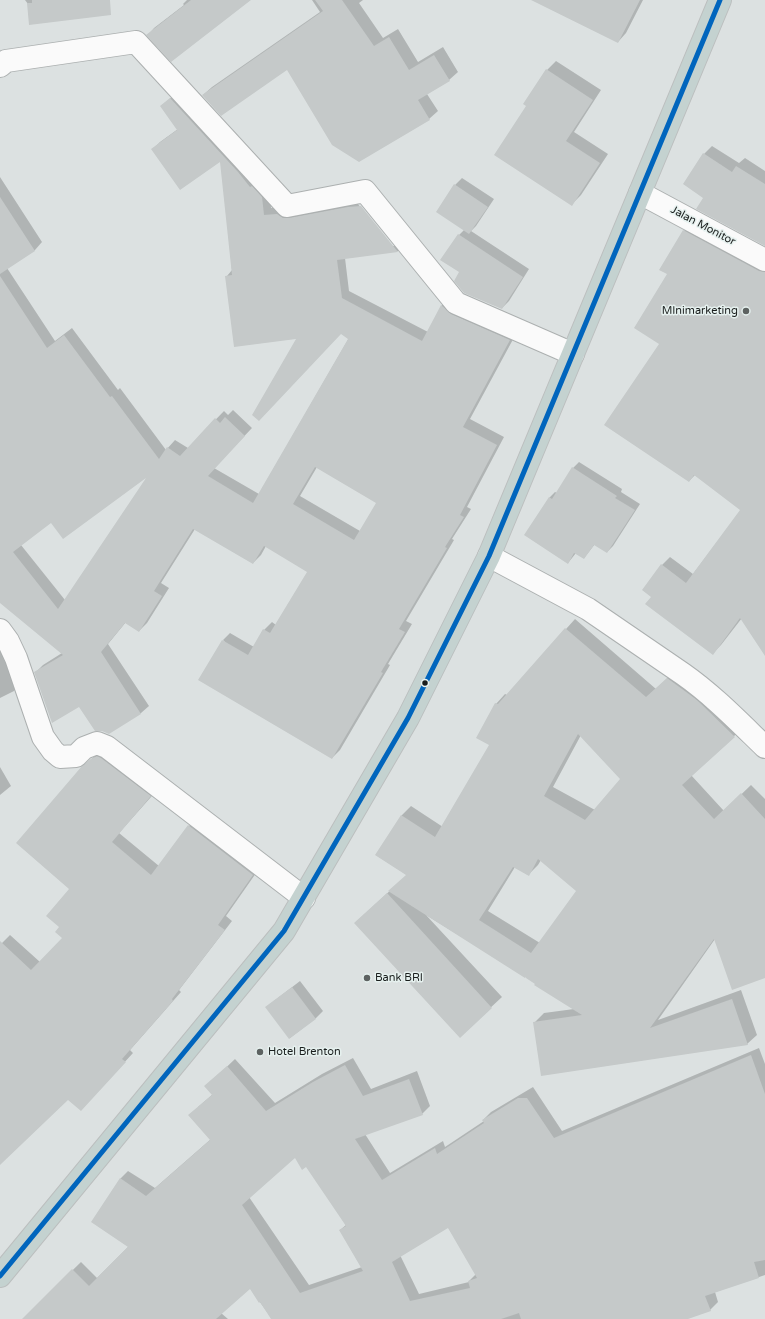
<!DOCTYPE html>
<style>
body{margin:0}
canvas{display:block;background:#dce1e1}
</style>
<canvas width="765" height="1319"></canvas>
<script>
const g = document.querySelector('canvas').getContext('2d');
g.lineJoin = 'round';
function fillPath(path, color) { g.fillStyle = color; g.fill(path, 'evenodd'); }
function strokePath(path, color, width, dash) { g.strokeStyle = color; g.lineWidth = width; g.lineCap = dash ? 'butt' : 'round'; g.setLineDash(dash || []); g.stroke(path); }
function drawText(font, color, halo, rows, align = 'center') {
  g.font = font + ' "Varela Round",sans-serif'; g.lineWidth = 3; g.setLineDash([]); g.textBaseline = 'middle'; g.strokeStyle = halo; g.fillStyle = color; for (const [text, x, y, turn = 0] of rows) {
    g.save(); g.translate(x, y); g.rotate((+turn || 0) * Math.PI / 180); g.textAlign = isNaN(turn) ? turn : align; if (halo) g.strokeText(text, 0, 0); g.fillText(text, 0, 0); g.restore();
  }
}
fillPath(new Path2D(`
 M25,0H74L28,4Z
 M187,0H249L148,35L154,28L184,5L183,4Z
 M312,0H363L359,3L383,38L398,29L418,62L443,47L458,72L449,80L427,94L438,111L429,119L287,68L203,95L212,87L320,12Z
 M534,0H643L626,33L618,42Z
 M556,61L601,90L574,132L608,154L581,195L572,204L528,106L525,104L547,70Z
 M179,91L270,189L271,208L369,198L405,243L398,251L345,258L349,291L428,332L442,305L450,298L517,332L470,419L504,437L467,507L471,509L452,539L454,540L406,621L412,624L388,664L390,665L340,750L332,758L223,640L230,633L254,647L264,630L272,622L276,625L309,571L266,546L261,555L253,563L195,529L161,583L169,588L147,623L139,631L126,622L108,644L149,706L141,713L109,733L79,706L35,673L43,665L62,653L0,602V177L42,242L35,250L7,268L55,341L72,328L118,390L120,388L166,450L175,440L188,448L224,411L228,415L233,410L252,428L214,468L259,494L349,338L342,332L298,338L227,276L232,270L221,160L152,150L160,142L178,129L161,106ZM359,201L395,246H392L357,203ZM317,467L378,503L360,531L300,496ZM150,474L65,600L21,545L51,522Z
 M712,146L739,163L745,158L765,171V237L704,197V154Z
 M462,178L494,199L476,226L471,231L529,269L509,301L502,308L460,272L459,235L464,230L455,185Z
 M692,223L765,264V628L742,618L721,645L713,653L653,596L662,565L670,557L693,574L742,509L695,475L689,481L661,343L668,274L684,231Z
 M579,462L622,489L621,492L640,504L613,546L607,552L595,544L584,558L576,553L568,563L549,498L555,492L557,493L573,468Z
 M575,619L656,689L677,669L744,727L691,775L724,811L751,785L765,799V977L715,939L658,1020L741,990L757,1035L747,1044L534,1023L544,1013L574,1009L536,983L426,915L502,997L460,1036L355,923L407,875L376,855L402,815L411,806L443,827L490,745L496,704L505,694L507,695ZM581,735L621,779L595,810L553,787ZM541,860L578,891L540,943L488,911L515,867L528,875L538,865Z
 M0,633L22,683L14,691L0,698Z
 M101,751L159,788L119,833L159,866L189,826L197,817L261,866L226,916L232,921L179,990L181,992L130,1050L133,1053L89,1101L68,1098L0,1099V945L10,935L40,962L64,938L60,927L70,888L82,767Z
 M0,767L11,786L0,795Z
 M300,981L323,1011L316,1018L290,1038L274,1001Z
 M759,1048L765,1064V1275L715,1292L718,1302L710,1310L685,1319H272L250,1288L221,1313L228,1319H43L33,1309L81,1262L97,1278L129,1246L120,1179L128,1171L155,1188L211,1139L198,1107L213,1094L214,1079L235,1059L275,1103L322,1074L353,1058L371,1089L417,1071L430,1106L422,1114L365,1134L390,1173L443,1141L445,1147L484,1121L483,1120L491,1112L533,1087L562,1131ZM295,1156L307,1166L346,1225L340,1230L362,1267L309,1285L249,1197ZM448,1227L476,1274L469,1281V1282L419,1294L400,1255Z`), '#0003');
fillPath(new Path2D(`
 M32,0H110L111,15L29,25L27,3H32Z
 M191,0H251L171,62L146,35Z
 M315,0H342L374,46L389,37L409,70L434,55L450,81L418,100L430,120L359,162L332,145L287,70L221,116L202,95L323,11Z
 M531,0H640L618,43Z
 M546,69L593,100L566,141L600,163L572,206L494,155L526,106L523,104Z
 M170,98L238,172L250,187L252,186L262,197L264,215L277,214L283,218H289L348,207L361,206L398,252L337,260L342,298L422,341L441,305L451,314L510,340L463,427L497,445L460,515L464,517L445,547L447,548L399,629L405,632L381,672L383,673L332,759L198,680L222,640L248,655L263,629L270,633L307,572L264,546L253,564L193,529L154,591L162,596L139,632L125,623L101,652L141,714L109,734L102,731H95L79,707L52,723L34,672L63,655L0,603V276L47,348L64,335L110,397L112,396L159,459L167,447L180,456L215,418L220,423L225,417L245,436L208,476L253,503L348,339L341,334L259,421L252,415L296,339L234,347L225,276L232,275L220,162L180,190L151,149L177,130L160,106ZM315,467L376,503L354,540L293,504ZM146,478L58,609L13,552L51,523L63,539Z
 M703,153L732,172L736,166L765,184V246L696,209L703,198L683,184Z
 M454,184L488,207L469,234L436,212Z
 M0,197L35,251L0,274Z
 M683,230L759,271L765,272V656L740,618L713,655L645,604L651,597L642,590L661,564L686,583L740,510L694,475L689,482L604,425L659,344L634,328L667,274L659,270Z
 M458,234L523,277L502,309L464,293L454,281L459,272L440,260Z
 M572,467L617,496L615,498L635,510L607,553L594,545L584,559L574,553L568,564L524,535L549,497L552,499Z
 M565,628L646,697L667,678L697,700L735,737L682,785L714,819L741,793L765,819V978L732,990L714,939L650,1028L732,999L748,1045L541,1076L533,1022L582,1015L534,985L535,984L526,978V977L525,978L388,891L406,875L375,855L401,815L435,837L489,745L476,738L495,703L498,704ZM578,734L620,779L585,820L544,796ZM538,859L576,891L531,953L479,920L513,867L529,876Z
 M97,756L101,758L151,796L112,842L151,875L188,825L253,875L218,925L225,930L172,999L173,1001L122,1059L126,1062L81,1111L68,1100L0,1165V941L31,970L62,938L55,932L59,927L46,916L69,889L16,843L82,766L91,759Z
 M387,893L492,1008L460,1038L354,923Z
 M292,987L316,1019L289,1039L265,1007Z
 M751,1055L765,1094V1260L754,1262L759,1278L705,1296L711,1311L688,1319H521L519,1313L501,1319H271L260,1302L259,1303L250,1289L216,1319H22L72,1269L89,1286L128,1247L91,1222L120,1178L146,1196L210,1140L188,1115L212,1095L204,1086L227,1066L266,1111L313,1082L345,1065L363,1096L409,1079L423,1115L355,1139L382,1180L435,1148L437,1154L484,1123L482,1120L518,1098H527L554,1138ZM295,1158L302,1170L306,1167L346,1226L339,1230L363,1271L300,1293L242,1205ZM448,1228L477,1278L468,1281L470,1288L410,1301L392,1262Z`), '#c5c9c9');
const street = new Path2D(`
 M0,66L6,61L136,42L287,206L365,191L456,303L573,354
 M640,193L765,260
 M489,556L588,609L683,674C713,695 739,722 765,747
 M0,630L8,641L16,658L43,737L53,751L60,757L76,756L84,748L97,743L107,747L304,898`);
const highway = new Path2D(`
 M0,1276L284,931L408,718L489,556L720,0`);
strokePath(street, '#acb0b0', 24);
strokePath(highway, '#bcbfbf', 24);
strokePath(street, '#fafafa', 22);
strokePath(highway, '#c4d2d0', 22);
strokePath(new Path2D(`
 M0,1276L284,931L408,718L489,556L720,0`), '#0065bd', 5);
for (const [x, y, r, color] of [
 [746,311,4,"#5d6261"],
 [425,683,3.5,"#191d1c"],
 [367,978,4,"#5d6261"],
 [260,1052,4,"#5d6261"]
]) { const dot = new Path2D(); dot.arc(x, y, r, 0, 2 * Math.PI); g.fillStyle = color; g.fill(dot); strokePath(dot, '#e6f1ef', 1.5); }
drawText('11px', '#191d1c', '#e6f1ef', [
 ["Jalan Monitor",703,226,28]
]);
drawText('11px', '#191d1c', '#e6f1ef', [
 ["MInimarketing",738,311,"right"],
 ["Bank BRI",375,978],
 ["Hotel Brenton",268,1052]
], 'left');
</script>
